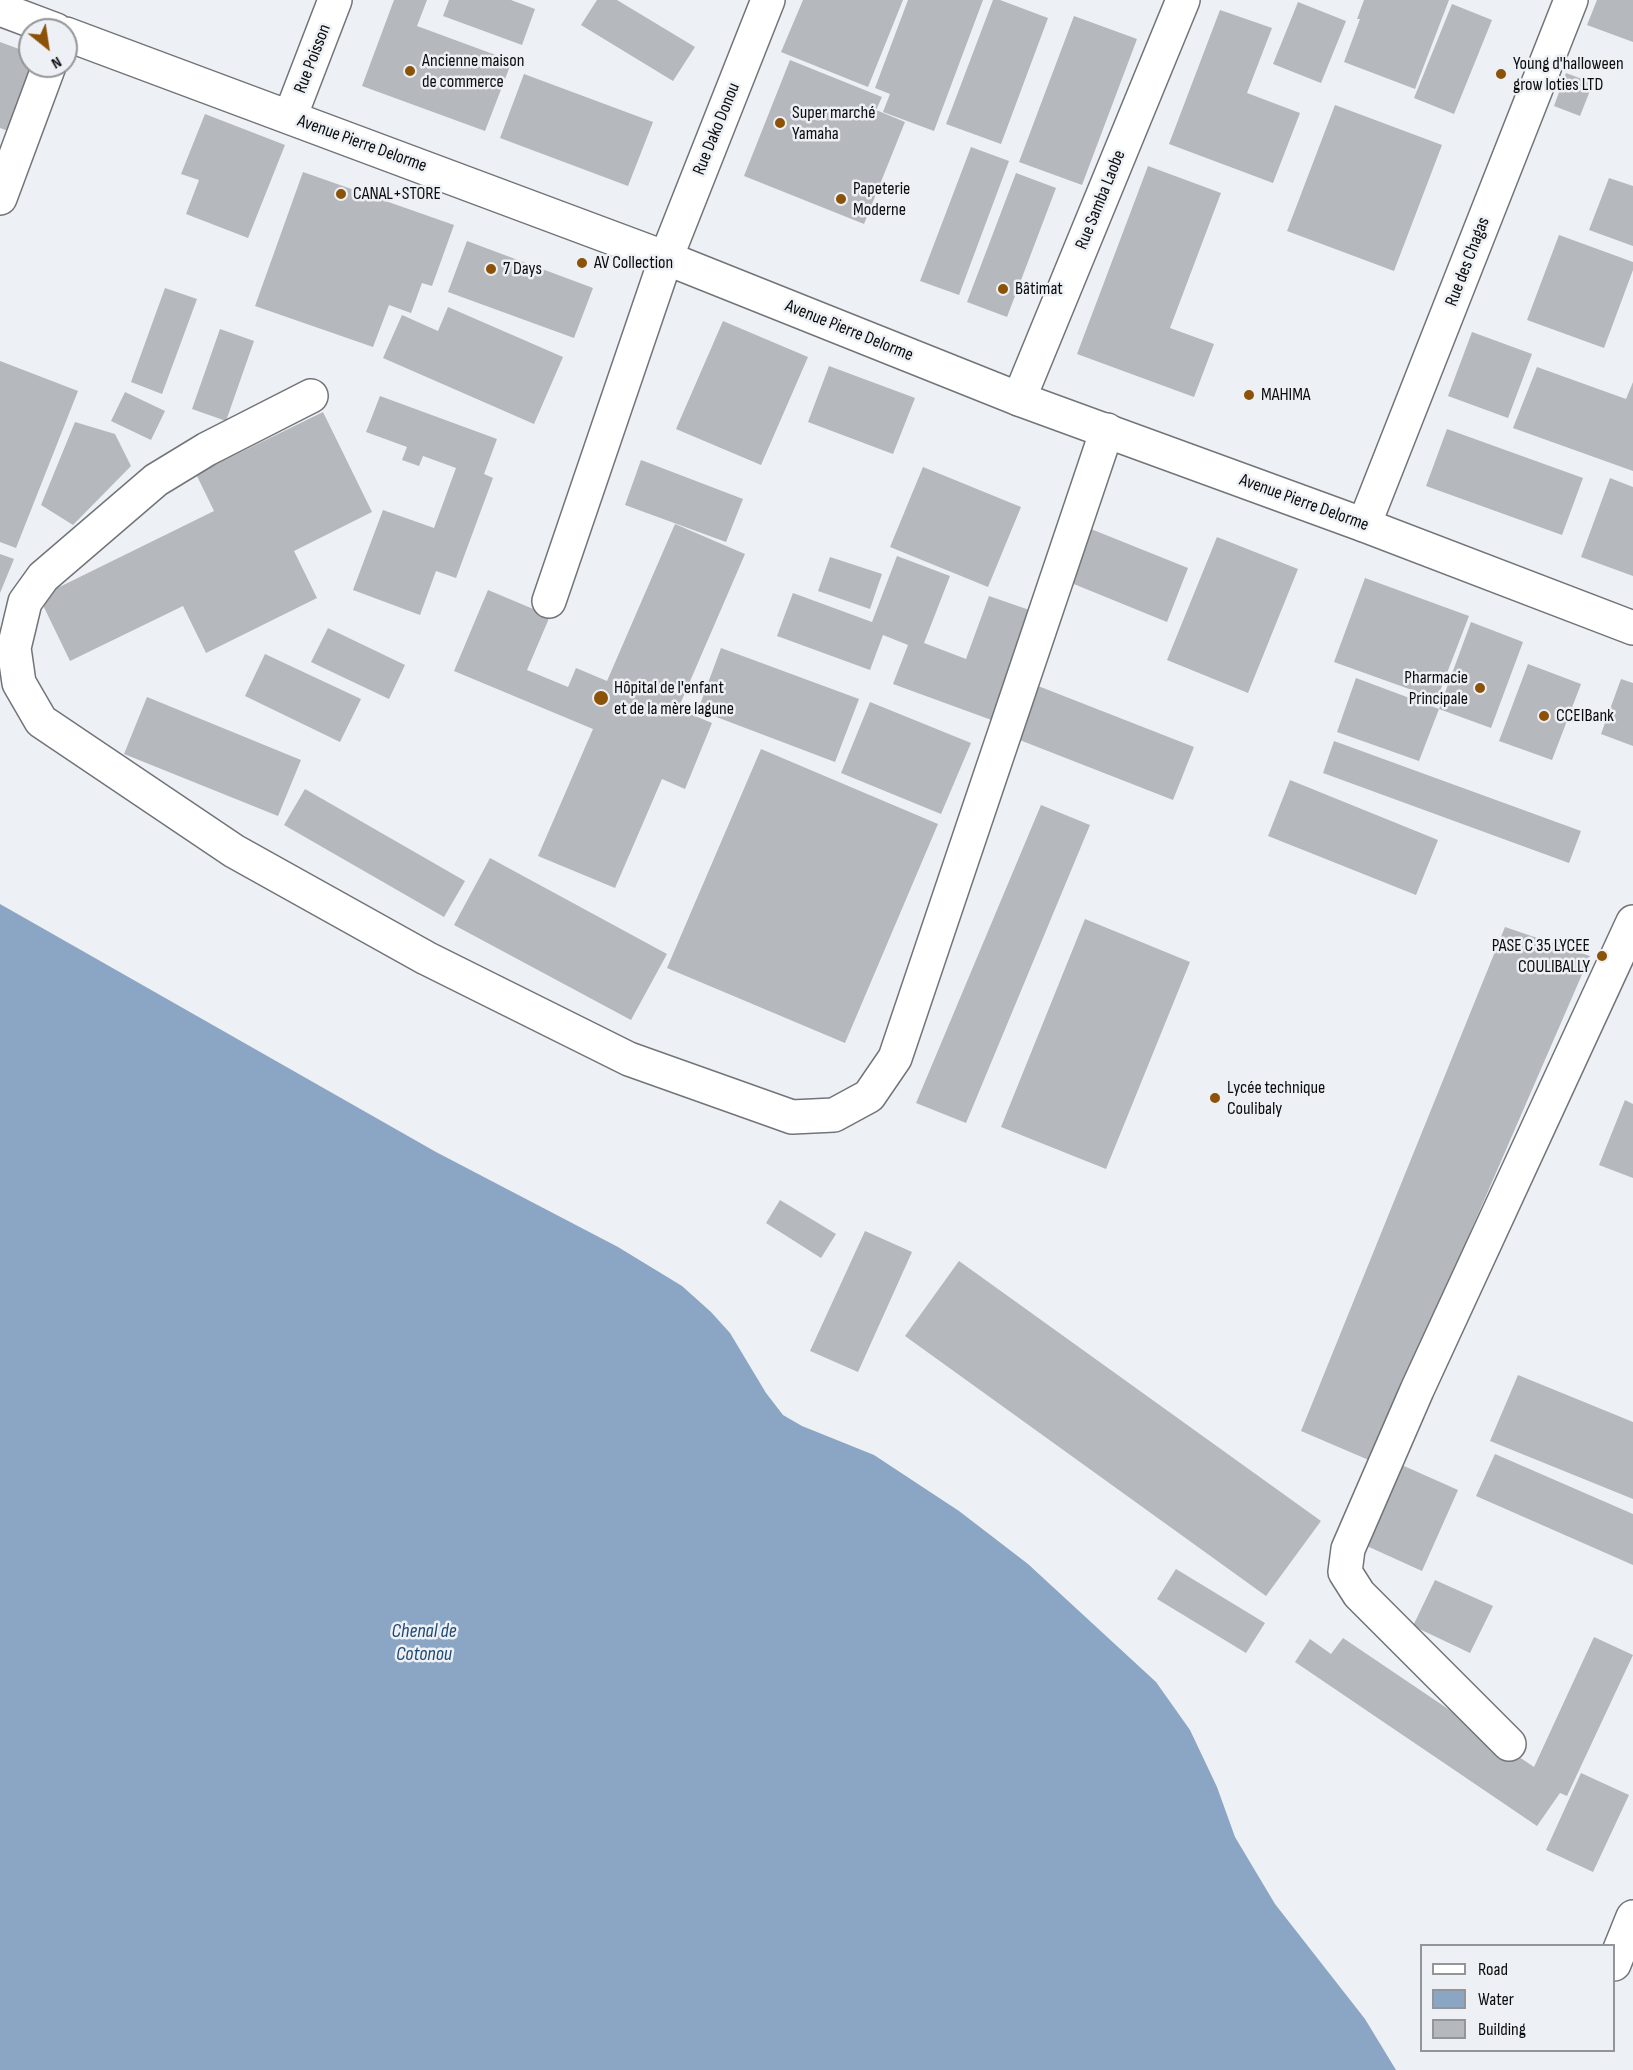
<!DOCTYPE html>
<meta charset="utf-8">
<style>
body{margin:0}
#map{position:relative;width:1633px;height:2070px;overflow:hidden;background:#edf0f4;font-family:"Sofia Sans Condensed",sans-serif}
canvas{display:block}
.legend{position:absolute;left:1420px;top:1944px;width:195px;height:108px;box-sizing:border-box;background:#edf0f4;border:2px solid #939598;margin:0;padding:8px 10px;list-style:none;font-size:18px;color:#0b0c0d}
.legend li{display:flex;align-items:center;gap:12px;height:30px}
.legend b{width:30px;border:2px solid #939598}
.north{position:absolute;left:18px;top:18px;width:60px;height:60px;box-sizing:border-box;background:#edf0f4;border:2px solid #939598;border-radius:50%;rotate:150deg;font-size:16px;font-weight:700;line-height:24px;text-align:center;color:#0b0c0d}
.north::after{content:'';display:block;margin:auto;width:21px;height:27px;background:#8b5208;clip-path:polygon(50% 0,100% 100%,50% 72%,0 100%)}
</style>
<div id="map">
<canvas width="1633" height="2070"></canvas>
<ul class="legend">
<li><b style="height:8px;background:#fff"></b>Road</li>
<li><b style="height:16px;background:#8aa6c4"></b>Water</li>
<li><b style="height:16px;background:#b5b8bc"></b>Building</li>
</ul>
<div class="north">N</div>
</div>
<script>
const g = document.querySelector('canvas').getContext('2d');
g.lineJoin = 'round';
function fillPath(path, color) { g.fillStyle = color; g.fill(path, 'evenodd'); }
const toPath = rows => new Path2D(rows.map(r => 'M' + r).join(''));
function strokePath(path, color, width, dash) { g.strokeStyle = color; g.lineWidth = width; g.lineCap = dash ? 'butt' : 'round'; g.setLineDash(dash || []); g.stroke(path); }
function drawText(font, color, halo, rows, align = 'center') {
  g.font = font + ' "Sofia Sans Condensed",sans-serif'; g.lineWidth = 5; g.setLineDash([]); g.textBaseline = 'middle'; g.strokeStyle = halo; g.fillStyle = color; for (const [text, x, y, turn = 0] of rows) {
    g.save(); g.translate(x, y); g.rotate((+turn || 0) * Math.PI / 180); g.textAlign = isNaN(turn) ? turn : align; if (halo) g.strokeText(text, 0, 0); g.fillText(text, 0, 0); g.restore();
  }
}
fillPath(toPath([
 [0,904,436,1152,618,1247,682,1286,711,1312,730,1333,766,1393,783,1415,802,1426,874,1455,959,1511,1028,1564,1156,1682,1190,1730,1217,1787,1235,1837,1275,1904,1365,2019,1396,2070,0,2070]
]), '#8aa6c4');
fillPath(toPath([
 [394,0,427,0,417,26,512,61,485,131,362,86],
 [449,0,511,0,535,9,522,45,443,16],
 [597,0,617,0,695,47,673,81,581,25],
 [803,0,903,0,868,87,781,52],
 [908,0,983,0,934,131,883,112,890,94,875,88],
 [993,0,1000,0,1048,18,1001,144,946,124],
 [1364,0,1449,0,1415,89,1344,62,1360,19,1357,19],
 [1597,0,1633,0,1633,42,1587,25],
 [1298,2,1346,21,1321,83,1273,64],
 [1452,4,1492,20,1454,114,1414,98],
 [1220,10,1272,28,1247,93,1300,113,1273,183,1169,144],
 [1074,16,1137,39,1082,185,1019,162],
 [0,42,30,53,30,66,39,66,14,133,0,128],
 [790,60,882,97,876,110,905,122,864,224,744,176],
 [1566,73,1593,83,1580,116,1554,106],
 [524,74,653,122,628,186,500,138],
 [1335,105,1442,145,1394,271,1287,231],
 [205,114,285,145,248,238,186,214,199,180,181,174],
 [971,147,1009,161,959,295,920,281],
 [1148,166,1221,193,1170,328,1214,344,1194,397,1077,354],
 [303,172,454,225,432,286,422,283,411,313,389,305,373,347,255,306],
 [1016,173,1056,188,1007,317,967,302],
 [1609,178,1633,186,1633,246,1589,230],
 [1559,235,1633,262,1633,270,1604,348,1527,320],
 [467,241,593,288,574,338,448,292],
 [165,288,197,299,162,394,131,382],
 [448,307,563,357,534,424,383,358,402,315,438,331],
 [723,321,808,357,761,465,676,429],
 [220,329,254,341,226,421,192,409],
 [1472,332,1532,354,1508,418,1448,396],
 [0,361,78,391,16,548,0,542],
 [829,366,915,398,893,454,808,422],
 [1537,367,1626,399,1633,382,1633,471,1513,428],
 [125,392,165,411,151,440,111,421],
 [380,396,497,439,484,474,493,478,456,578,436,571,420,615,353,590,383,510,434,528,456,468,423,456,419,466,402,460,407,447,366,432],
 [323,412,372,512,294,551,317,598,206,653,183,606,70,661,39,597,214,511,196,474],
 [75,422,115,434,131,466,73,525,41,505],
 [1447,429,1583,478,1562,535,1426,486],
 [641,460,743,499,726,542,625,505],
 [923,467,1021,507,988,587,890,547],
 [1610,478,1633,487,1633,576,1581,557],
 [675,524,745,554,678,709,712,723,685,789,662,779,615,888,538,856,593,729,454,671,488,590,550,616,527,670,568,687,576,668,607,681],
 [1081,525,1188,568,1167,622,1059,578],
 [1217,537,1298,569,1248,693,1167,660],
 [0,554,14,559,0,593],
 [897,556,950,576,924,643,966,659,989,596,1038,613,997,722,893,684,908,645,883,635,870,670,777,636,793,593,872,622],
 [830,557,882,574,870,609,818,591],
 [1365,578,1469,616,1437,699,1334,662],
 [1471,622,1523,642,1491,728,1439,709],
 [328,628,405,665,389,699,311,662],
 [721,648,859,699,835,762,698,710],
 [265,654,361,699,340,742,245,696],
 [1528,664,1581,684,1552,760,1499,741],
 [1356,678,1439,709,1419,761,1337,732],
 [1621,679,1633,683,1633,746,1601,734],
 [1033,684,1194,747,1173,800,1012,737],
 [147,697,301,760,278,816,124,754],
 [870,702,971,743,941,814,841,773],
 [1334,741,1581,831,1569,863,1323,773],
 [761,749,938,824,845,1043,667,968],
 [1290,780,1438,840,1416,895,1268,836],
 [305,789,465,881,444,917,284,825],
 [1041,805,1090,825,966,1123,916,1103],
 [490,858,667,954,631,1020,454,925],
 [1085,919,1190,962,1106,1169,1001,1127],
 [1505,927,1590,956,1371,1461,1301,1431],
 [1625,1100,1633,1104,1633,1178,1599,1165],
 [780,1200,836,1234,821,1258,766,1223],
 [865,1231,912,1252,858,1372,810,1351],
 [959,1261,1321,1521,1266,1596,905,1336],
 [1518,1375,1633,1422,1633,1499,1490,1441],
 [1495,1454,1633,1514,1633,1565,1476,1496],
 [1395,1462,1458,1490,1422,1571,1358,1542],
 [1176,1569,1265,1623,1246,1653,1157,1599],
 [1435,1580,1493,1606,1470,1653,1413,1626],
 [1594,1637,1633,1655,1567,1796,1560,1793,1537,1826,1295,1662,1310,1639,1331,1654,1343,1638,1534,1767],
 [1581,1773,1629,1795,1593,1872,1546,1850]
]), '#b5b8bc');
const minor = toPath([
 [290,117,335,0],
 [0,198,49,66],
 [311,396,207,449,156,480,43,577,25,602,14,648,19,683,41,721,234,851,426,958,629,1059,792,1117,834,1115,869,1096,895,1058,1107,430],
 [1019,399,1183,0],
 [1364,525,1571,0],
 [549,601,666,258,768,0],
 [1509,1744,1359,1594,1345,1572,1348,1549,1417,1390,1633,922],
 [1614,1964,1633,1917]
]);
const major = toPath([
 [0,9,56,30],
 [66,34,666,258,1019,399,1364,525,1633,628]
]);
strokePath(minor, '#717478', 36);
strokePath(major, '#717478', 36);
strokePath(minor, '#fff', 33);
strokePath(major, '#fff', 33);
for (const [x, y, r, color] of [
 [410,71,6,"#8b5208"],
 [1501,74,6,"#8b5208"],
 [780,123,6,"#8b5208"],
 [341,194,6,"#8b5208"],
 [841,199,6,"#8b5208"],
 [582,263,6,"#8b5208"],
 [491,269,6,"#8b5208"],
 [1003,289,6,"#8b5208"],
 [1249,395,6,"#8b5208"],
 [1480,688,6,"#8b5208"],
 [601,698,8,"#8b5208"],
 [1544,716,6,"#8b5208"],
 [1602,956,6,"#8b5208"],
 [1215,1098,6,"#8b5208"]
]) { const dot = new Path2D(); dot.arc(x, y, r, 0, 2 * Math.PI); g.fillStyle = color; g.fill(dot); strokePath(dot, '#edf0f4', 2); }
drawText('18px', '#0b0c0d', '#edf0f4', [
 ["Rue Poisson",313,59,-69],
 ["Rue Dako Donou",717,129,-68],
 ["Avenue Pierre Delorme",362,144,20],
 ["Rue Samba Laobe",1101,200,-68],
 ["Rue des Chagas",1468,262,-69],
 ["Avenue Pierre Delorme",849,331,22],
 ["Avenue Pierre Delorme",1304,503,20]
]);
drawText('18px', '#0b0c0d', '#edf0f4', [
 ["Ancienne maison",422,61],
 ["de commerce",422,82],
 ["Young d'halloween",1513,64],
 ["grow loties LTD",1513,85],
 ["Super marché",792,113],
 ["Yamaha",792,134],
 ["Papeterie",853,189],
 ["Moderne",853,210],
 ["CANAL+STORE",353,194],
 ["AV Collection",594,263],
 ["7 Days",503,269],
 ["Bâtimat",1015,289],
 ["MAHIMA",1261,395],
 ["Pharmacie",1468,678,"right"],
 ["Principale",1468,699,"right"],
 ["Hôpital de l'enfant",614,688],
 ["et de la mère lagune",614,709],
 ["CCEIBank",1556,716],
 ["PASE C 35 LYCEE",1590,946,"right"],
 ["COULIBALLY",1590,967,"right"],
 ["Lycée technique",1227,1088],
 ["Coulibaly",1227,1109]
], 'left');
drawText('italic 20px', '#1f4972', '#edf0f4', [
 ["Chenal de",424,1632],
 ["Cotonou",424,1655]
]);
</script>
